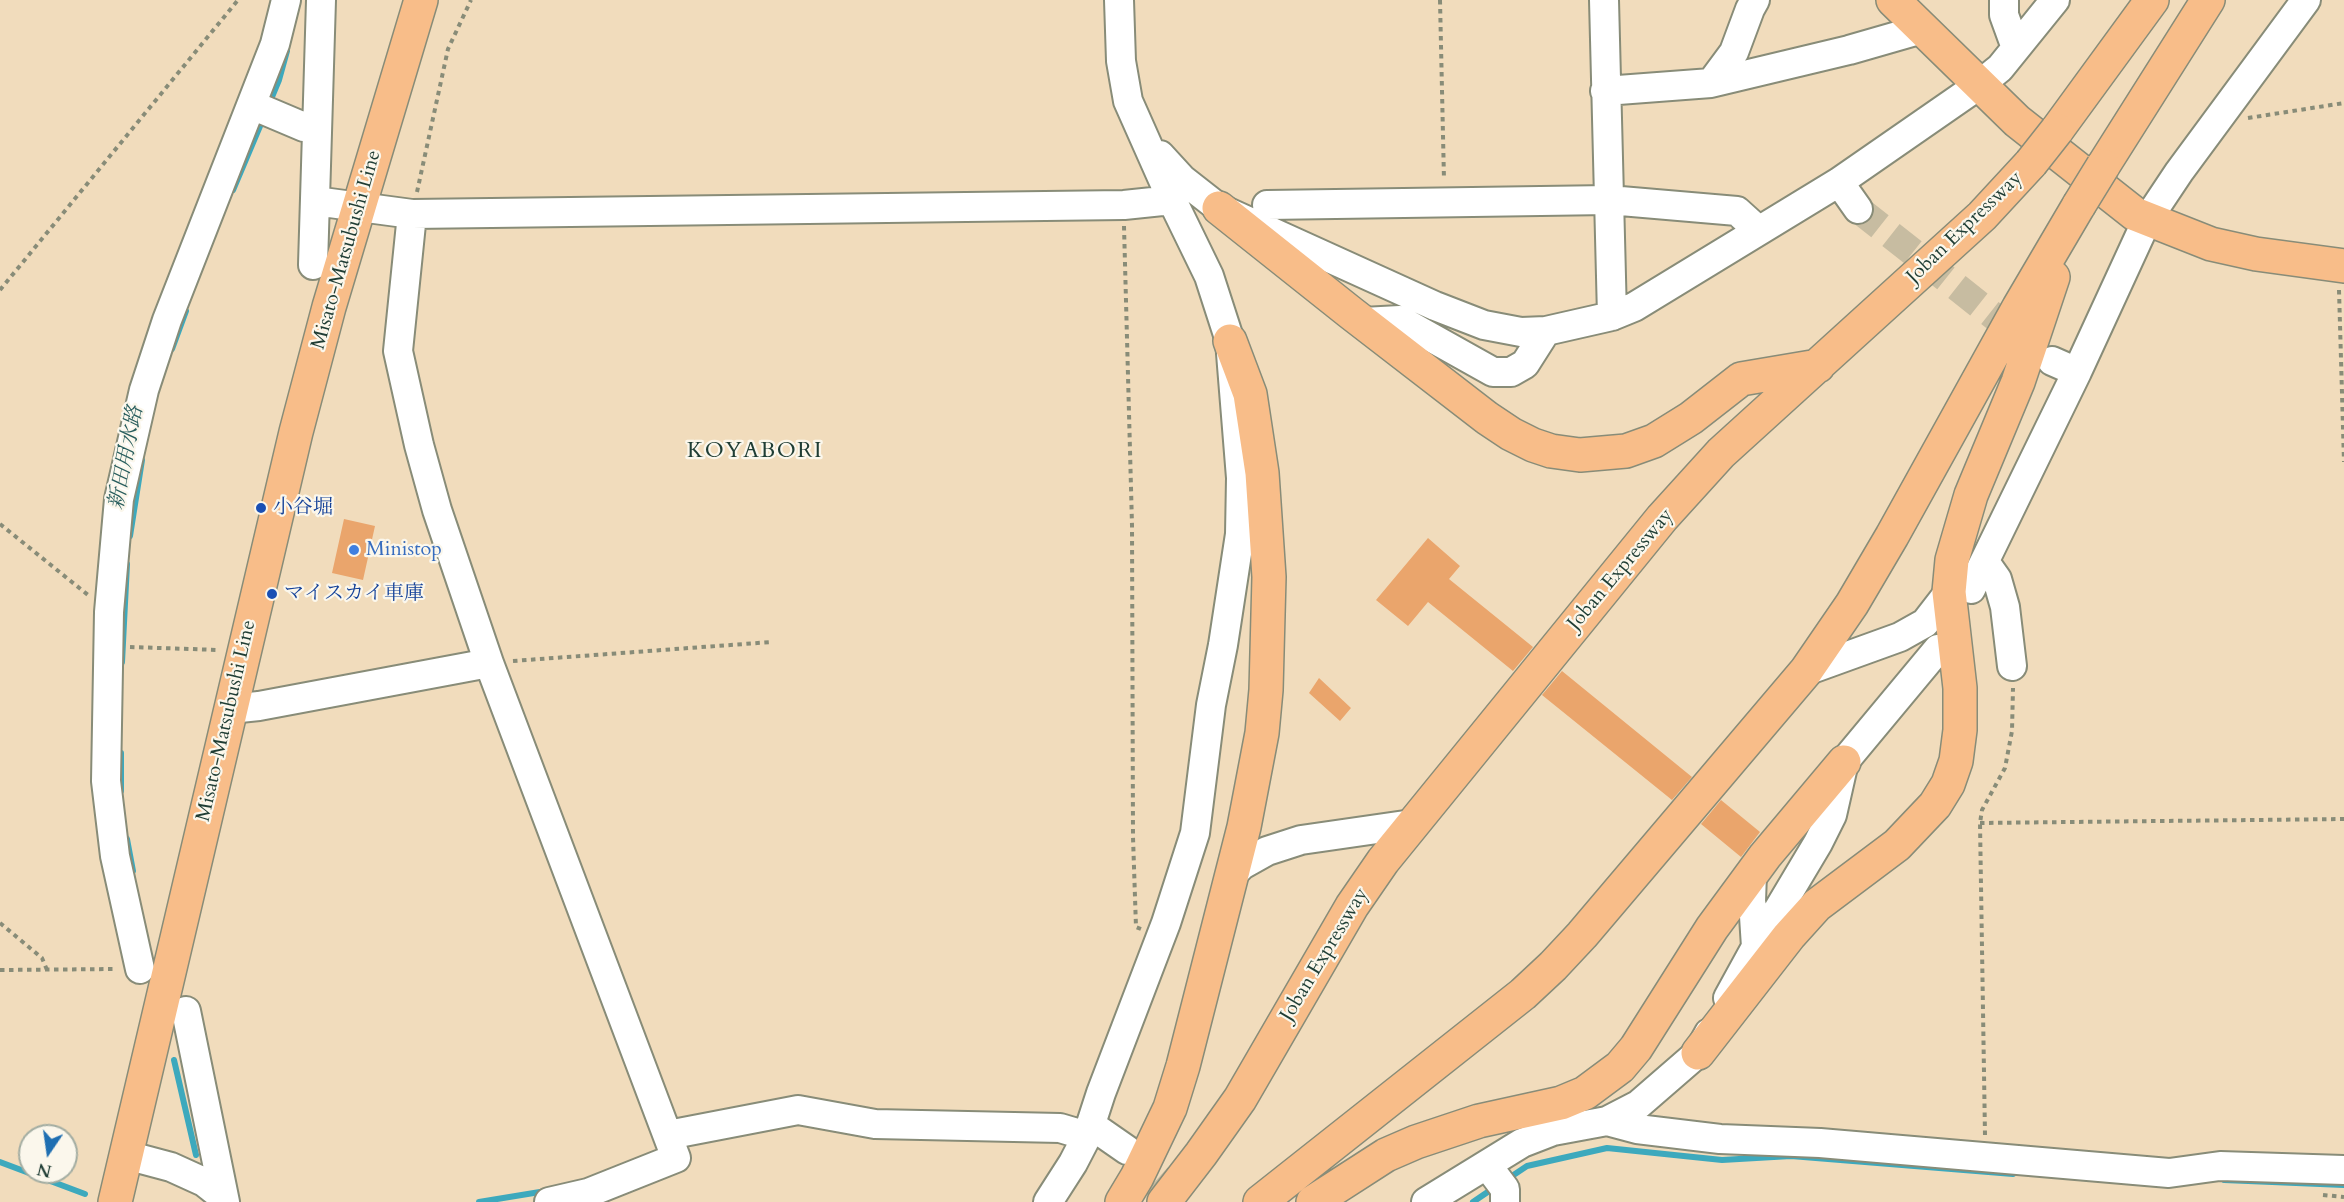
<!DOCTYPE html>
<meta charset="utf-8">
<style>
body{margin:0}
#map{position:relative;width:2344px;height:1202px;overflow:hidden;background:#f1dcbc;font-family:Cardo,serif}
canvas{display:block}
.north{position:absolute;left:18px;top:1124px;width:60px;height:60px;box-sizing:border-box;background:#fbf7ec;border:2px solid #a3ada2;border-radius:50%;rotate:193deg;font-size:16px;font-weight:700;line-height:24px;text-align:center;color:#1f3d34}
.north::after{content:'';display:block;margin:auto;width:21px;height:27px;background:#1f6fb2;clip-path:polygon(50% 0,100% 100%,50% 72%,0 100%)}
</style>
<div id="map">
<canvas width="2344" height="1202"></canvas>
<div class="north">N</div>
</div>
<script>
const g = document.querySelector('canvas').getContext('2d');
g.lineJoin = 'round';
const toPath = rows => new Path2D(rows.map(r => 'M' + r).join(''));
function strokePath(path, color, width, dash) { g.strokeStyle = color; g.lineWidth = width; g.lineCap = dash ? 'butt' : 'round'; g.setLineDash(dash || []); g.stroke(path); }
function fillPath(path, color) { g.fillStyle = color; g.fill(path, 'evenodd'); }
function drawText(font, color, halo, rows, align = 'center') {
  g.font = font + ' Cardo,"Noto Serif JP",serif'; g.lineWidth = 4.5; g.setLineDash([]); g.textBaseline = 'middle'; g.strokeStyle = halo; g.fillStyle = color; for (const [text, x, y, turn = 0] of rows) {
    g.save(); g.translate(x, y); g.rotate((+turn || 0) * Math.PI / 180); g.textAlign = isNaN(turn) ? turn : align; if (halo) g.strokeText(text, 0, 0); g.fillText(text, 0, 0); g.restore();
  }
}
strokePath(toPath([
 [269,104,279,80,287,51],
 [233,190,263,119],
 [172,349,186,311],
 [130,536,142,460],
 [122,662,127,564],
 [121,753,121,791],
 [127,839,133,871],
 [174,1060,196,1155],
 [0,1162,85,1194],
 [1506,1180,1527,1166,1607,1148,1722,1160,1791,1156,2013,1174],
 [2224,1180,2344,1185],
 [479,1202,546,1191],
 [1473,1202,1495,1187]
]), '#3da9bd', 6);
fillPath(toPath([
 [344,519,375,526,363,580,332,573],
 [1428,538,1460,566,1449,579,1533,647,1513,671,1428,602,1408,626,1376,600],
 [1562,671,1692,777,1672,800,1542,695],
 [1319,678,1351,708,1340,721,1309,693],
 [1721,800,1760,832,1741,857,1701,824]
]), '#eaa56c');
strokePath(toPath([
 [1858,209,2024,340],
 [1127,1150,1185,1202]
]), '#c7bca1', 28, [28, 14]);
const minor = toPath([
 [1604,0,1612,316],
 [2004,0,2004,15,2016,48],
 [1711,83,1734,52,1750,9,1755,0],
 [1605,91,1711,83,1849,50,1922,29],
 [252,105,304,127,317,128],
 [1160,155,1182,179,1219,208,1435,306,1484,325,1521,332,1546,331,1612,316,1634,307,1839,182,1979,85,2000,68,2055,0],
 [1839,182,1858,209],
 [315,201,412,214,1124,205,1172,200],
 [1267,205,1609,200,1737,211,1758,230],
 [412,214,398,351,419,445,437,510,489,663,676,1158,588,1193,549,1202],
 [313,265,321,0],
 [1363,322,1400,320,1493,372,1511,372,1525,364,1546,331],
 [2052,361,2077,372],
 [1985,562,1997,579,2005,607,2012,666],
 [1971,589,2077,372,2147,220,2179,172,2306,0],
 [1806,671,1900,637,1925,623,1949,592],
 [230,709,259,706,489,663],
 [1752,873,1751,902,1754,916,1756,947],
 [1230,877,1242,865,1267,851,1301,840,1412,824],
 [140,969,115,856,106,781,109,612,119,499,144,390,167,320,275,44,286,0],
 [1728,998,1756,947,1818,843,1832,815,1844,762,1938,649],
 [186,1011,225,1202],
 [1607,1121,1637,1129,1720,1139,1820,1143,2169,1173,2220,1166,2344,1170],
 [1091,1125,1127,1150],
 [668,1135,798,1110,875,1124,1060,1128,1087,1136],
 [126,1155,171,1167,204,1182,218,1193,222,1202],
 [1487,1165,1505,1189,1505,1202],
 [1048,1202,1073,1163,1087,1136,1101,1093,1166,923,1195,833,1211,705,1223,645,1240,534,1241,478,1230,341,1209,276,1172,200,1128,101,1121,61,1119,0],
 [1426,1202,1522,1143,1553,1131,1607,1121,1638,1105,1698,1053,1709,1033]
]);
const major = toPath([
 [1893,0,2017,121,2135,214,2211,244,2256,254,2344,266],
 [115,1202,296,432,329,307,421,0]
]);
const highway = toPath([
 [2057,130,2152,0],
 [2103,166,2208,0],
 [1219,208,1351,313,1487,418,1511,434,1533,445,1551,451,1580,455,1626,451,1654,441,1691,418,1741,379,1818,366],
 [1698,1053,1789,936,1817,905,1897,845,1935,805,1948,784,1956,761,1960,730,1960,688,1949,592,1952,560,1971,495,2018,382,2053,277],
 [1122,1202,1137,1177,1170,1108,1183,1066,1244,827,1262,733,1266,690,1269,577,1262,473,1250,394,1230,341],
 [1164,1202,1201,1154,1240,1099,1352,906,1383,861,1662,518,1721,453,1982,216,2031,163],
 [1260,1202,1523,994,1553,966,1582,935,1806,671,1852,604,1892,536,2019,307,2079,205],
 [1313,1202,1386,1155,1416,1142,1479,1121,1561,1103,1585,1093,1620,1067,1636,1048,1712,928,1765,856,1844,762]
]);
strokePath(minor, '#888c78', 32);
strokePath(major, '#888c78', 36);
strokePath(highway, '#888c78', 36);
strokePath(toPath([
 [1440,0,1444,180],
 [2248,118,2344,103],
 [417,192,448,49,471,0],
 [1124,226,1132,525,1133,837,1136,927,1141,929],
 [0,290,238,0],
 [2339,290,2344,462],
 [0,524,88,595],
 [130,647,219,650],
 [513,661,771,642],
 [1980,823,2344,819],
 [0,923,42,958,47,970],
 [0,970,116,969],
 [1985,1135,1980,823,1982,810,2005,768,2012,731,2013,688],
 [2323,1195,2344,1197]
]), '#888c78', 4, [4.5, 4.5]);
strokePath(minor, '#fff', 28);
strokePath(major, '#f8bd89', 33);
strokePath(highway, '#f8bd89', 33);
const highwayBridge = toPath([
 [2031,163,2057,130],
 [2079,205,2103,166]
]);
strokePath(highwayBridge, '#888c78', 36, []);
strokePath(highwayBridge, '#f8bd89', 33);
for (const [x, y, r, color] of [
 [261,508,6,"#1a4fb4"],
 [354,550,6,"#3f7fe0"],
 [272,594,6,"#1a4fb4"]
]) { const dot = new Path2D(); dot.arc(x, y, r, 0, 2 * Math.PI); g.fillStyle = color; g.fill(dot); strokePath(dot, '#fbf7ec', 2); }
drawText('20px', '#1f3d34', '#fbf7ec', [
 ["Joban Expressway",1965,228,-44],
 ["Misato-Matsubushi Line",347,250,-74],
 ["Joban Expressway",1621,570,-50],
 ["Misato-Matsubushi Line",227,721,-77],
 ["Joban Expressway",1325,955,-59]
]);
drawText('20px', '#164399', '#fbf7ec', [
 ["小谷堀",273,508],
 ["マイスカイ車庫",284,594]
], 'left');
drawText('20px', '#366cbe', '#fbf7ec', [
 ["Ministop",366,550]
], 'left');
drawText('italic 21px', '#285d5d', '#fbf7ec', [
 ["新田用水路",127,458,-79]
]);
g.letterSpacing = '1.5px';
drawText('22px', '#1f3d34', '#fbf7ec', [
 ["KOYABORI",755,452]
]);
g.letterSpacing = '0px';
</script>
